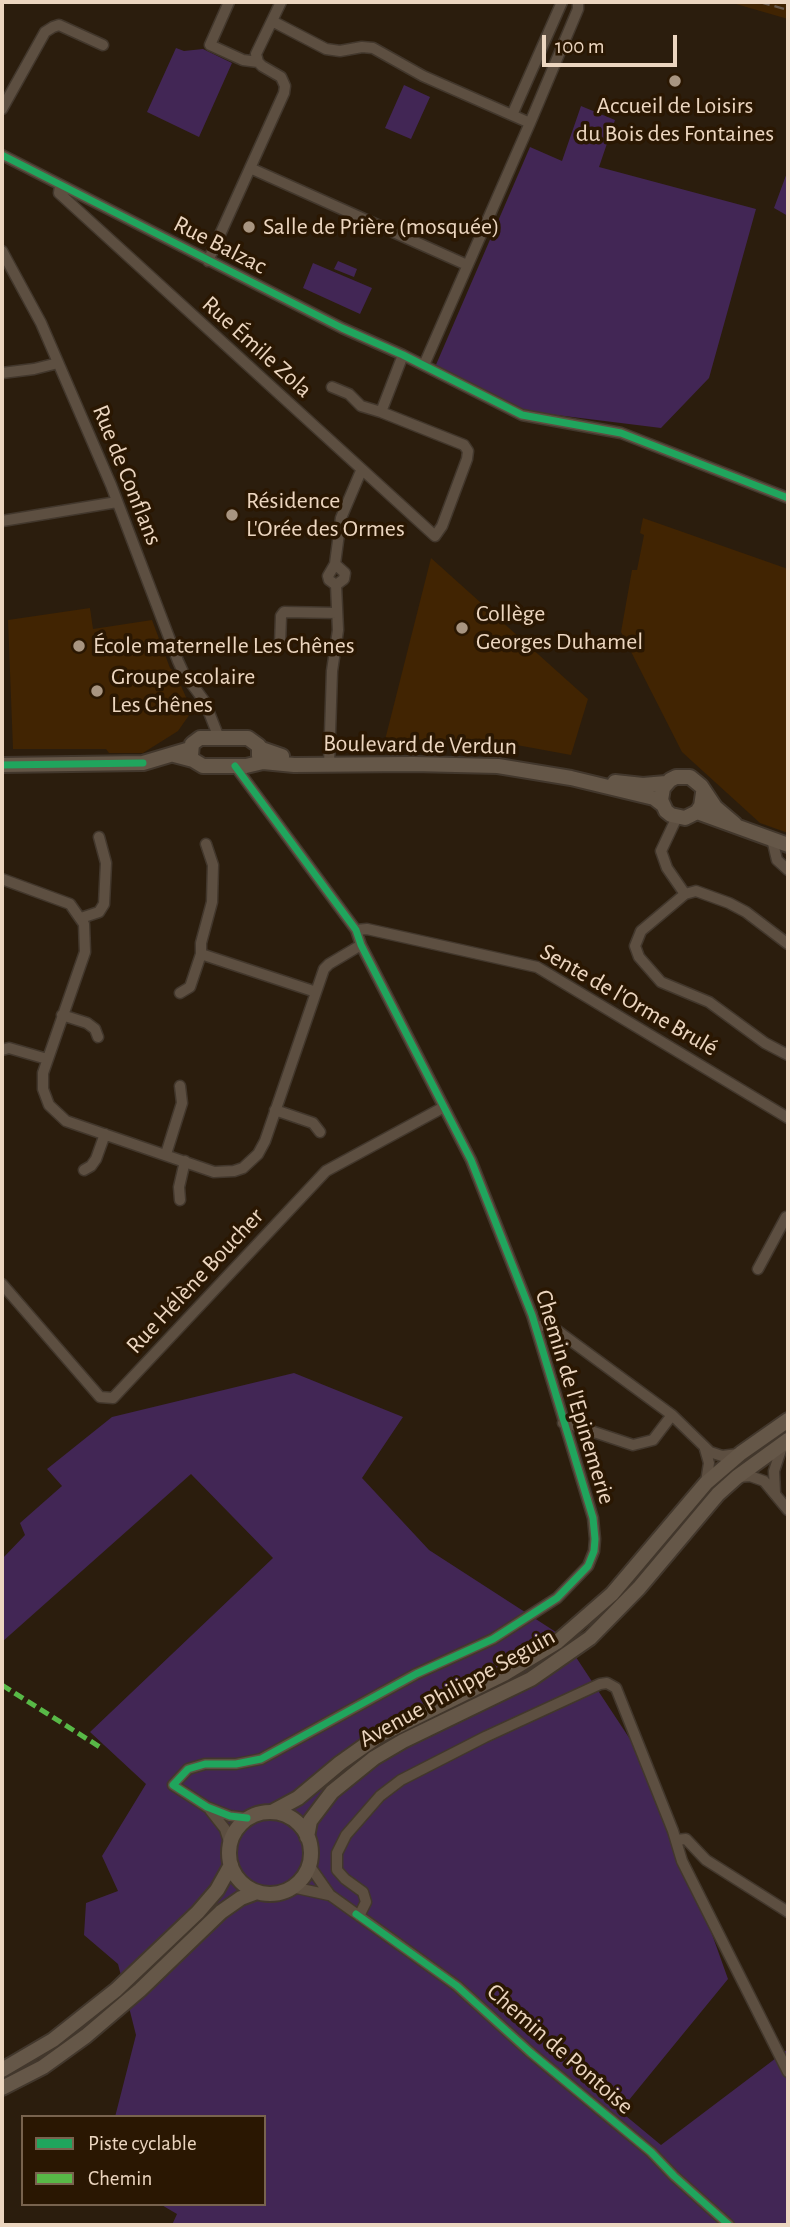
<!DOCTYPE html>
<meta charset="utf-8">
<style>
body{margin:0}
#map{position:relative;width:790px;height:2227px;overflow:hidden;background:#2b1d0d;font-family:"Alegreya Sans",sans-serif}
canvas{display:block}
.frame{position:absolute;inset:0;border:4px solid #ecd6c0;pointer-events:none}
.legend{position:absolute;left:21px;top:2115px;width:245px;height:91px;box-sizing:border-box;background:#2a1702;border:2px solid #78634e;margin:0;padding:9px 12px;list-style:none;font-size:21px;color:#ecd6c0}
.legend li{display:flex;align-items:center;gap:14px;height:35px}
.legend b{width:35px;border:2px solid #78634e}
.scale{position:absolute;left:542px;top:35px;width:135px;height:32px;box-sizing:border-box;border:4px solid #ecd6c0;border-top:0;padding-left:9px;font-size:21px;line-height:24px;white-space:nowrap;color:#ecd6c0;-webkit-text-stroke:5px #2a1702;paint-order:stroke}
</style>
<div id="map">
<canvas width="790" height="2227"></canvas>
<div class="frame"></div>
<ul class="legend">
<li><b style="height:9px;background:#20a55d"></b>Piste cyclable</li>
<li><b style="height:9px;background:#58b947"></b>Chemin</li>
</ul>
<div class="scale">100 m</div>
</div>
<script>
const g = document.querySelector('canvas').getContext('2d');
g.lineJoin = 'round';
function fillPath(path, color) { g.fillStyle = color; g.fill(path, 'evenodd'); }
const toPath = rows => new Path2D(rows.map(r => 'M' + r).join(''));
function strokePath(path, color, width, dash) { g.strokeStyle = color; g.lineWidth = width; g.lineCap = dash ? 'butt' : 'round'; g.setLineDash(dash || []); g.stroke(path); }
function drawText(font, color, halo, rows, align = 'center') {
  g.font = font + ' "Alegreya Sans",sans-serif'; g.lineWidth = 7; g.setLineDash([]); g.textBaseline = 'middle'; g.strokeStyle = halo; g.fillStyle = color; for (const [text, x, y, turn = 0] of rows) {
    g.save(); g.translate(x, y); g.rotate((+turn || 0) * Math.PI / 180); g.textAlign = isNaN(turn) ? turn : align; if (halo) g.strokeText(text, 0, 0); g.fillText(text, 0, 0); g.restore();
  }
}
fillPath(toPath([
 [729,2,788,2,788,19],
 [643,518,788,569,788,833,760,823,682,752,621,632,632,570,637,570,644,535,640,533],
 [431,558,588,699,571,755,484,739,385,740],
 [90,608,93,629,152,620,170,668,175,672,192,711,178,731,143,753,109,753,106,749,13,749,8,620]
]), '#412402');
fillPath(toPath([
 [176,48,184,51,203,49,232,63,199,137,147,112],
 [404,85,430,97,411,139,385,128],
 [581,106,615,120,599,167,756,209,709,378,661,428,524,411,435,367,530,147,562,161],
 [788,170,788,216,774,208],
 [338,261,357,269,354,277,334,269],
 [313,263,372,288,360,314,303,288],
 [294,1373,403,1417,362,1478,429,1550,562,1636,657,1780,728,1979,620,2111,661,2145,788,2049,788,2225,172,2225,177,2214,160,2204,264,2204,264,2117,115,2117,136,2035,118,1964,84,1935,86,1903,118,1891,102,1856,146,1784,90,1732,273,1558,191,1474,2,1642,2,1559,25,1535,20,1523,62,1486,47,1469,112,1417]
]), '#422655');
const street = toPath([
 [229,2,210,45,243,60,258,62],
 [272,21,326,49,340,51,362,47,373,48,423,76,530,123],
 [2,109,45,32,53,27,59,25,103,45],
 [512,115,562,2],
 [2,155,342,328,403,355,522,415,621,433,788,498],
 [250,168,467,265],
 [60,185,59,193,435,536,442,526,467,459,468,451,464,445,381,412,403,355],
 [2,251,41,323,111,485,178,661,183,672,205,702,219,738],
 [208,261,284,93,285,86,281,77,262,66,258,62,256,54,281,2],
 [424,365,530,123,578,9,578,2],
 [2,373,34,369,58,363],
 [332,387,349,394,361,406,381,412],
 [2,521,117,502],
 [335,564,341,518,361,471],
 [280,645,281,616,284,612,337,613],
 [329,765,332,671,338,630,336,585,329,580,328,576,335,564,345,573,344,579,336,585],
 [235,766,356,930,361,945,471,1160,532,1315,593,1518,595,1539,594,1551,588,1566,557,1598,493,1639,416,1674,261,1759,236,1764,205,1764,188,1769,173,1785,207,1807,230,1816,247,1818],
 [677,817,661,851,667,868,685,894],
 [772,839,777,860,788,870],
 [206,844,213,865,212,902,201,943,201,954,316,992],
 [2,879,70,904,84,924,85,952,43,1073,43,1089,49,1105,66,1121,214,1172,234,1171,243,1168,258,1154,265,1141,324,969,329,964,361,945],
 [81,918,99,912,104,904,106,863,99,837],
 [356,930,367,929,537,967,788,1118],
 [788,944,746,912,729,903,696,891,685,894,641,931,635,946,639,957,661,982,709,1002,765,1043,788,1055],
 [180,993,190,987,201,954],
 [62,1015,87,1023,95,1029,98,1037],
 [2,1050,9,1048,47,1059],
 [275,1110,313,1123,320,1132],
 [166,1154,182,1103,180,1086],
 [84,1170,91,1166,96,1159,105,1134],
 [180,1200,179,1187,185,1161],
 [758,1269,786,1217],
 [2,1284,100,1397,113,1398,326,1171,444,1107],
 [536,1328,544,1325,555,1329,672,1415,710,1452,722,1456,738,1454],
 [563,1423,573,1425,633,1445,653,1440,672,1415],
 [705,1449,709,1463,706,1482],
 [738,1477,750,1476,764,1481,788,1510],
 [775,1493,774,1471,782,1447],
 [210,1810,225,1829,230,1845],
 [676,1840,686,1839,706,1860,788,1912],
 [309,1865,330,1895,457,1986,531,2053,651,2152,674,2176,729,2225],
 [292,1887,329,1895],
 [359,1916,366,1902,363,1892,345,1879,337,1870,337,1853,346,1835,380,1796,401,1780,485,1737,600,1684,607,1683,616,1688,673,1831,682,1861,788,2072]
]);
const secondary = toPath([
 [259,748,282,756],
 [174,755,193,760,203,766,246,766,263,762,294,765,413,764,498,766,571,778,654,798,663,805],
 [191,756,192,744,200,738,248,738,259,746,259,756],
 [2,765,143,763,190,749],
 [615,782,643,785,666,783],
 [703,793,701,806,697,812,685,818,671,815,666,811,661,800,663,788,670,780,676,777,690,777,701,786,715,807,735,824],
 [697,812,788,845],
 [272,1812,298,1798,340,1763,378,1736,504,1674,557,1642,612,1594,706,1483,741,1453,788,1420],
 '229 1853a41 41 0 1 1 82 0a41 41 0 1 1-82 0Z',
 [307,1837,310,1821,332,1792,374,1758,403,1741,531,1679,590,1638,639,1588,718,1494,737,1477,788,1440],
 [2,2070,53,2040,116,1990,198,1912,217,1890,231,1865],
 [2,2088,43,2067,86,2036,140,1990,221,1912,241,1898,257,1892]
]);
strokePath(street, '#42372c', 13);
strokePath(secondary, '#42372c', 18);
strokePath(street, '#5d4f41', 10);
strokePath(secondary, '#655748', 14);
strokePath(toPath([
 [760,2,788,10]
]), '#66584b', 2.5, [10, 5]);
strokePath(toPath([
 [2,1685,103,1749]
]), '#58b947', 5, [10, 5]);
strokePath(toPath([
 [2,155,342,328,403,355,522,415,621,433,788,498],
 [2,765,143,763],
 [235,766,356,930,361,945,471,1160,532,1315,593,1518,595,1539,594,1551,588,1566,557,1598,493,1639,416,1674,261,1759,236,1764,205,1764,188,1769,173,1785,207,1807,230,1816,247,1818],
 [356,1914,457,1986,531,2053,651,2152,674,2176,729,2225]
]), '#20a55d', 7);
for (const [x, y, r, color] of [
 [675,81,7,"#a89581"],
 [249,227,7,"#a89581"],
 [232,515,7,"#a89581"],
 [462,628,7,"#a89581"],
 [79,646,7,"#a89581"],
 [97,691,7,"#a89581"]
]) { const dot = new Path2D(); dot.arc(x, y, r, 0, 2 * Math.PI); g.fillStyle = color; g.fill(dot); strokePath(dot, '#2a1702', 2.5); }
drawText('24px', '#ecd6c0', '#2a1702', [
 ["Accueil de Loisirs",675,106,"center"],
 ["du Bois des Fontaines",675,134,"center"],
 ["Salle de Prière (mosquée)",263,227],
 ["Résidence",246,501],
 ["L'Orée des Ormes",246,529],
 ["Collège",476,614],
 ["Georges Duhamel",476,642],
 ["École maternelle Les Chênes",93,646],
 ["Groupe scolaire",111,677],
 ["Les Chênes",111,705]
], 'left');
drawText('24px', '#ecd6c0', '#2a1702', [
 ["Rue Balzac",220,245,27],
 ["Rue Émile Zola",257,347,42],
 ["Rue de Conflans",127,475,68],
 ["Boulevard de Verdun",420,745,1],
 ["Sente de l'Orme Brulé",629,1000,30],
 ["Rue Hélène Boucher",195,1281,-47],
 ["Chemin de l'Epinemerie",575,1397,73],
 ["Avenue Philippe Seguin",457,1688,-29],
 ["Chemin de Pontoise",560,2049,41]
]);
</script>
